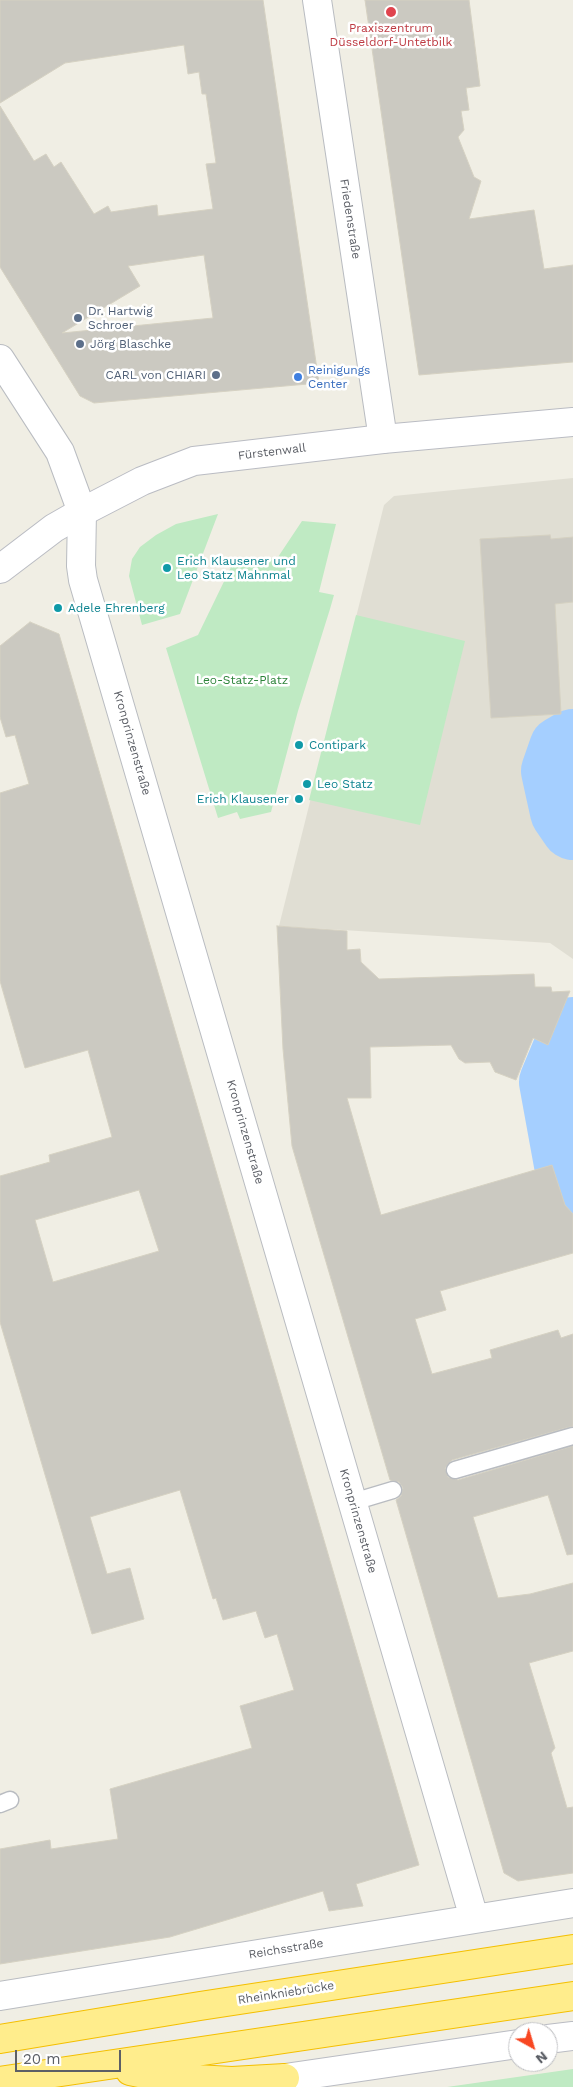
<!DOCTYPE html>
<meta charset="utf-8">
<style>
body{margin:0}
#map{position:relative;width:573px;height:2087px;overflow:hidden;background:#f0eee4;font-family:"Work Sans",sans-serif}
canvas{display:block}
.north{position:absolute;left:508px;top:2022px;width:50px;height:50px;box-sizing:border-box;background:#fff;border:1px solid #bebfc2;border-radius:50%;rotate:141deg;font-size:14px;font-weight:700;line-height:20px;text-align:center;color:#5c5f66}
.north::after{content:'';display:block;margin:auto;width:18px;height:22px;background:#f84722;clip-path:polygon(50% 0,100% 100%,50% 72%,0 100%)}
.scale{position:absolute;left:15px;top:2050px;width:106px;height:22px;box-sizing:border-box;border:2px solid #5c5f66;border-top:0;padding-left:6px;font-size:15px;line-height:18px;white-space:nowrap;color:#5c5f66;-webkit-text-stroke:4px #fff;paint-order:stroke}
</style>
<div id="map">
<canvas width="573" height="2087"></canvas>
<div class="north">N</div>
<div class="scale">20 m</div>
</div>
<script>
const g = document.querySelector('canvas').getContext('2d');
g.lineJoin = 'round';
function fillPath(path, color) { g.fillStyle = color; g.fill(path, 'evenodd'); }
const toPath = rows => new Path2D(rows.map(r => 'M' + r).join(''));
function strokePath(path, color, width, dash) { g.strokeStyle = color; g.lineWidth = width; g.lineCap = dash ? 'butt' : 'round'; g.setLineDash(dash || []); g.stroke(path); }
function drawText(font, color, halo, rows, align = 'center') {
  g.font = font + ' "Work Sans",sans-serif'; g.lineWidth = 5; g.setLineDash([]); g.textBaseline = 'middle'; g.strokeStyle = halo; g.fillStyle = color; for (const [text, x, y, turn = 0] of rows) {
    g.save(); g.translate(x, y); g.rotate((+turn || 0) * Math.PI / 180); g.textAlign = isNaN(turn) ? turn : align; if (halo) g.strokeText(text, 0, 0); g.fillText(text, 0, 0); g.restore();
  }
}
fillPath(toPath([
 [573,478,573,959,550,943,279,926,384,505,394,496],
 [573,1001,573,1140,553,1072]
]), '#e0ded3');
fillPath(toPath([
 [218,514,180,614,142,625,129,576,132,559,140,547,156,535,176,524],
 [302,521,336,524,319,592,334,595,330,609,298,711,271,812,240,819,237,812,218,818,166,648,198,635,232,565,278,557],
 [356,615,465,641,420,825,309,800],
 [573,2069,573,2087,447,2087]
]), '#bfeac3');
strokePath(toPath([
 [573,741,561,748,553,771,562,812,573,828],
 [573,1029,551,1082,571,1192,573,1194]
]), '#a5cfff', 64);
const building = toPath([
 [0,0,263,0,319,383,94,403,80,396,0,267,0,106,34,161,46,154,54,167,61,162,94,214,108,206,111,212,157,205,158,216,213,209,206,164,216,163,206,94,202,94,199,72,188,74,184,45,65,63,0,103,0,0],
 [204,255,213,318,62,333,140,286,128,266,204,255],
 [365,0,469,0,480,86,466,88,469,110,461,111,464,130,458,137,474,177,481,181,469,219,534,210,544,269,573,265,573,362,419,375,365,0],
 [550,535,551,539,573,537,573,602,555,604,561,714,491,718,480,539,550,535],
 [30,622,59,634,419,1865,356,1884,363,1906,329,1911,323,1891,170,1937,0,1964,0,1849,50,1840,51,1849,118,1839,110,1789,252,1748,240,1706,294,1690,277,1634,265,1638,256,1611,223,1620,216,1598,213,1599,180,1490,90,1517,107,1574,130,1568,144,1619,92,1634,0,1322,0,1176,50,1162,49,1155,112,1137,88,1050,25,1068,0,981,0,793,29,784,15,735,6,737,0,717,0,646,30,622],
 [139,1190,159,1251,53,1282,35,1220,139,1190],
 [277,926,347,931,347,950,360,949,361,962,379,979,534,974,535,987,551,987,552,992,570,991,548,1045,533,1038,516,1080,495,1072,490,1062,465,1063,459,1059,451,1045,370,1047,371,1098,347,1098,381,1215,552,1165,565,1205,573,1214,573,1253,440,1291,446,1310,415,1319,432,1374,492,1358,490,1350,558,1330,561,1338,573,1334,573,1426,452,1460,445,1468,448,1477,458,1480,573,1446,573,1554,567,1555,548,1495,473,1517,498,1598,530,1594,573,1583,573,1651,529,1663,555,1748,551,1753,567,1808,573,1807,573,1873,518,1881,504,1873,396,1500,401,1496,403,1488,399,1482,390,1480,292,1146,283,1049,277,926]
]);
fillPath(building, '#cbc9c1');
strokePath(building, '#d5d1c2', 1);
const lane = toPath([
 [455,1470,573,1436],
 [353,1502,393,1490],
 [0,1804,10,1800]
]);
const street = toPath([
 [317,0,383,439],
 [0,359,60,452,82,512,81,566,83,580,474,1918],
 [0,1996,573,1903]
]);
const secondary = toPath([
 [0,569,54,528,82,512,142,481,194,461,383,439,573,422],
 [548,2039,573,2036],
 [285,2078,518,2044]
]);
const highway = toPath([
 [0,2039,200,2006,573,1949],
 [130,2071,158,2077,232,2081,285,2078],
 [0,2081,573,1996]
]);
strokePath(lane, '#b9bcc1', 19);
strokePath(street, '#b9bcc1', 30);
strokePath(secondary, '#babcc3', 30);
strokePath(highway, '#f4bf00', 30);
strokePath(lane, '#fff', 16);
strokePath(street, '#fff', 28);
strokePath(secondary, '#fff', 28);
strokePath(highway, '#ffed8c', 28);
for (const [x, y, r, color] of [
 [391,12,6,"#e0444e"],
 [78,318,5,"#5c6f8a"],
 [80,344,5,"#5c6f8a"],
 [216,375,5,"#5c6f8a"],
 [298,377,5,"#3f7fe0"],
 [167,568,5,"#0f9aa8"],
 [58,608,5,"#0f9aa8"],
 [299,745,5,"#0f9aa8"],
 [307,784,5,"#0f9aa8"],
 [299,799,5,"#0f9aa8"]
]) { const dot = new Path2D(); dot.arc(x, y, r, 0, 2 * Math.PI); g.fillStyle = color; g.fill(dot); strokePath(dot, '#fff', 2); }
drawText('12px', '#be3a42', '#fff', [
 ["Praxiszentrum",391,28],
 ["Düsseldorf-Untetbilk",391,42]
]);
drawText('12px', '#5c5f66', '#fff', [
 ["Friedenstraße",350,219,81],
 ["Fürstenwall",272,452,-7],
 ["Kronprinzenstraße",132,743,74],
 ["Kronprinzenstraße",245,1132,74],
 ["Kronprinzenstraße",358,1521,74],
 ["Reichsstraße",286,1949,-9],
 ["Rheinkniebrücke",286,1993,-9]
]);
drawText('12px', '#4e5e75', '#fff', [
 ["Dr. Hartwig",88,311],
 ["Schroer",88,325],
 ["Jörg Blaschke",90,344],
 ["CARL von CHIARI",206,375,"right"]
], 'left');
drawText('12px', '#366cbe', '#fff', [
 ["Reinigungs",308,370],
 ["Center",308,384]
], 'left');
drawText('12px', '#0d838f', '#fff', [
 ["Erich Klausener und",177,561],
 ["Leo Statz Mahnmal",177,575],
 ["Adele Ehrenberg",68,608],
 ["Contipark",309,745],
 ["Leo Statz",317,784],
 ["Erich Klausener",289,799,"right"]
], 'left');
drawText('12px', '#2d843a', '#fff', [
 ["Leo-Statz-Platz",242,680]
]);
</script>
